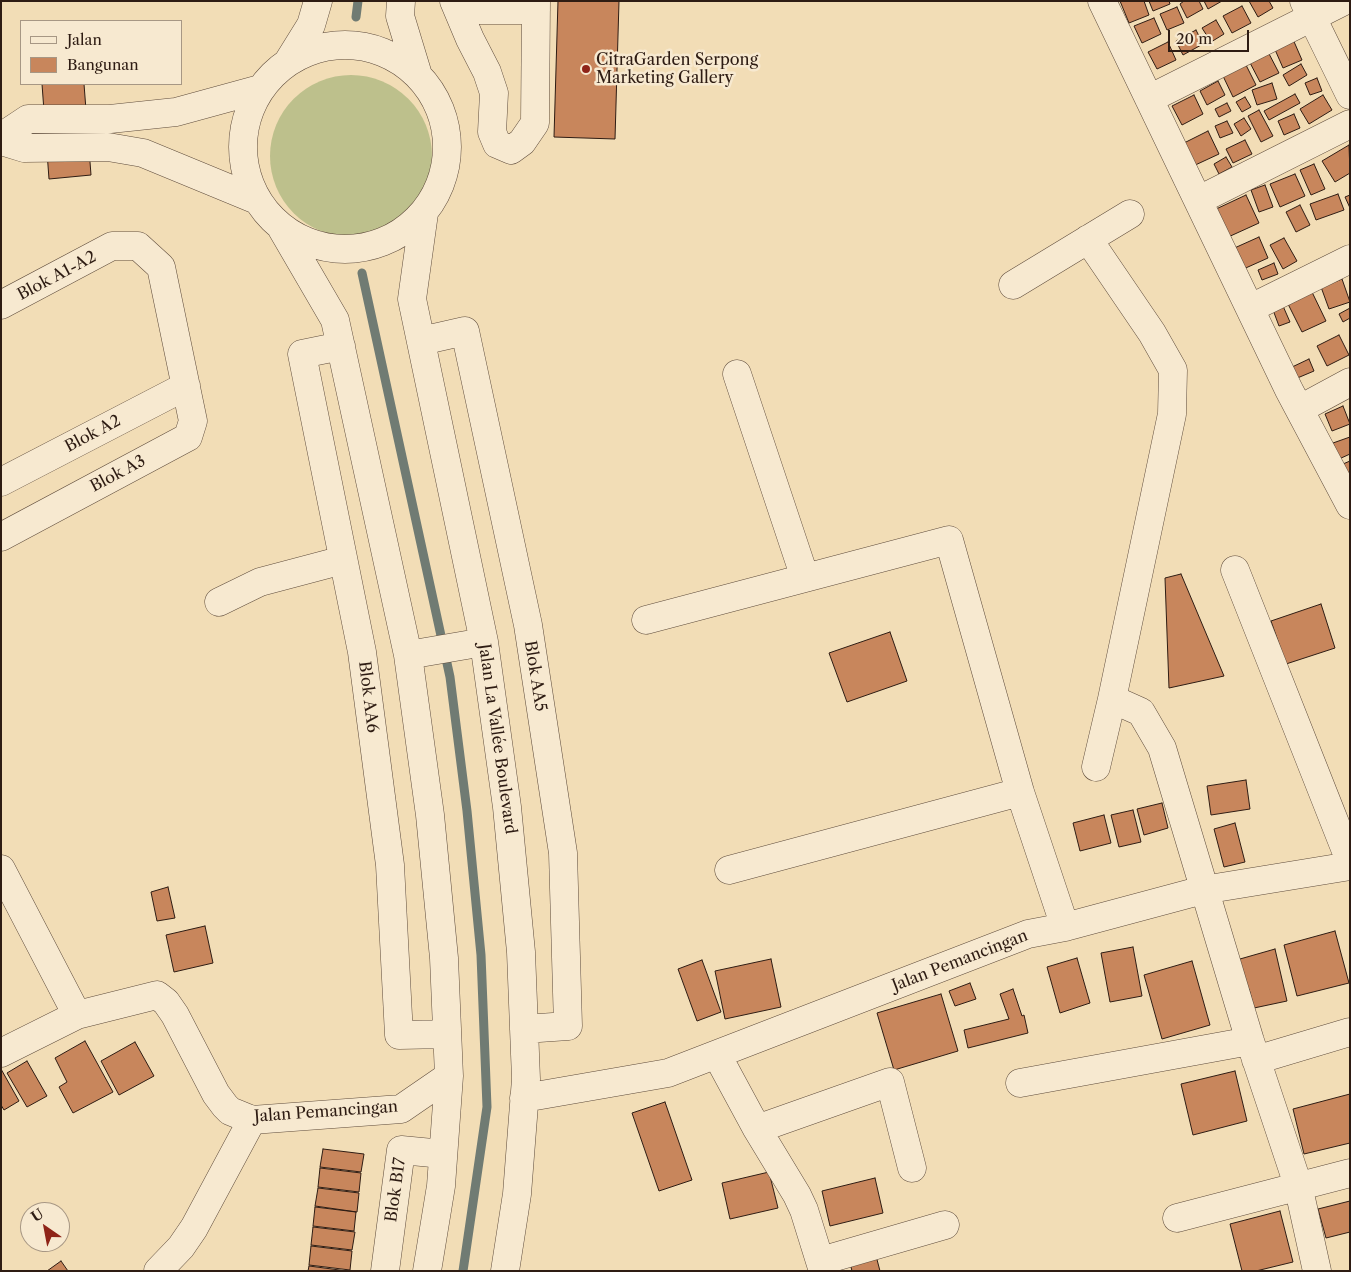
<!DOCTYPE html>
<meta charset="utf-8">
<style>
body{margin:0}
#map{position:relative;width:1351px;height:1272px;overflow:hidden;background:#f2ddb6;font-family:"Libre Caslon Text",serif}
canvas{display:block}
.frame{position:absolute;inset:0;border:2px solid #2e1c13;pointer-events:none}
.legend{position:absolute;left:20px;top:20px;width:162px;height:65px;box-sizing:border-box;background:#f7e9d0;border:1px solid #a79784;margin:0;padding:6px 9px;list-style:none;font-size:15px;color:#2e1c13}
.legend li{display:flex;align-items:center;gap:10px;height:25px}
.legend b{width:25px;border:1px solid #a79784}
.north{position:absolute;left:20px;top:1202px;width:50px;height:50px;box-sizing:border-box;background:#f7e9d0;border:1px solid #a79784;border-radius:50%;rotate:327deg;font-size:14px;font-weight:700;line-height:20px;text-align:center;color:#2e1c13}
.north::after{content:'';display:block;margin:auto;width:18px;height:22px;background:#8f2418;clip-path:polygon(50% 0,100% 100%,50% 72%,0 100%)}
.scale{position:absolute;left:1168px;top:30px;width:81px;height:22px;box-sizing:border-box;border:2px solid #2e1c13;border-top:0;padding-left:6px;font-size:15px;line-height:18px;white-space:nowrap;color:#2e1c13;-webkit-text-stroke:4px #f7e9d0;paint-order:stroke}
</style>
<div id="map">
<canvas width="1351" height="1272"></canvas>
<div class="frame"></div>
<ul class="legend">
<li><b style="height:6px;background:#f7e9d0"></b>Jalan</li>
<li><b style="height:14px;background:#c8865c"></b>Bangunan</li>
</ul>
<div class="north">U</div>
<div class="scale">20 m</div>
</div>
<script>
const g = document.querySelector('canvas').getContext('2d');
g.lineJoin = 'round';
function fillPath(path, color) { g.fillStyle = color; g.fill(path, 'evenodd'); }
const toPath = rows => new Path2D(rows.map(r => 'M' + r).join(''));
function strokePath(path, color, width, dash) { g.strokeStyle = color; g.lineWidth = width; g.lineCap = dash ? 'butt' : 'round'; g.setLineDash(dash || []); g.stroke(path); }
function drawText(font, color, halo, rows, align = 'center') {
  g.font = font + ' "Libre Caslon Text",serif'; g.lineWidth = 5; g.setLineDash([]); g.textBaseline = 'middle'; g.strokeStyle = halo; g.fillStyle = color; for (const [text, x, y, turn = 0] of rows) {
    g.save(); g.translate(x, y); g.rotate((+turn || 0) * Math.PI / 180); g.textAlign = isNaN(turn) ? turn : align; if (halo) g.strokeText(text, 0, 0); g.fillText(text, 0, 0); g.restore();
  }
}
fillPath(toPath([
 '270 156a81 81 0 1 1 162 0a81 81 0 1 1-162 0Z'
]), '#bdc08c');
strokePath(toPath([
 [356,17,358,1],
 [362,273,450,677,467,811,481,955,487,1107,463,1271]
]), '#707b73', 9);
const building = toPath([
 [558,1,619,1,615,139,554,137,558,1],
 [1120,1,1144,1,1149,15,1129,23,1120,1],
 [1149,1,1169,1,1170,4,1153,11,1149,1],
 [1184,1,1199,1,1203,9,1187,18,1180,4,1184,1],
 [1204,1,1222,1,1208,9,1204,1],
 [1249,1,1269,1,1273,8,1258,17,1249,1],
 [1242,6,1251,23,1232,33,1223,16,1242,6],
 [1177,7,1184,23,1167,30,1160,14,1177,7],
 [1154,18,1161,34,1142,43,1134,26,1154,18],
 [1216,20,1224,34,1211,42,1202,28,1216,20],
 [1196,30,1203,44,1183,55,1176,41,1196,30],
 [1292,37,1302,60,1283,68,1273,45,1292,37],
 [1168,42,1176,60,1157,69,1148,52,1168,42],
 [1266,48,1279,73,1260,82,1247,57,1266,48],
 [1301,64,1307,75,1289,86,1283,75,1301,64],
 [1246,65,1256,85,1233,97,1223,76,1246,65],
 [1317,78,1322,91,1310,95,1305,83,1317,78],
 [1218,81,1225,95,1207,105,1200,91,1218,81],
 [1272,83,1277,99,1257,105,1252,90,1272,83],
 [42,84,84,84,91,175,49,179,42,84],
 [1295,94,1300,103,1269,120,1264,111,1295,94],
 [1194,95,1203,114,1182,125,1172,106,1194,95],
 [1323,95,1332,110,1309,124,1300,109,1323,95],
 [1245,97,1251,107,1242,112,1236,102,1245,97],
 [1227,103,1231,111,1219,117,1215,109,1227,103],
 [1259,110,1273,136,1261,142,1248,116,1259,110],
 [1294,114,1300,128,1284,135,1278,121,1294,114],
 [1244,118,1251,129,1241,136,1234,124,1244,118],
 [1227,121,1233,133,1220,138,1215,126,1227,121],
 [1208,131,1219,154,1191,167,1180,145,1208,131],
 [1245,140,1252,154,1233,163,1226,149,1245,140],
 [1349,145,1350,173,1335,182,1322,161,1349,145],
 [1226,157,1232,167,1219,174,1214,164,1226,157],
 [1314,164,1325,189,1311,195,1300,170,1314,164],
 [1295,174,1305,196,1280,207,1270,184,1295,174],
 [1265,185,1273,207,1259,212,1251,190,1265,185],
 [1338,194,1344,210,1316,220,1310,204,1338,194],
 [1246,195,1259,223,1226,238,1214,210,1246,195],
 [1350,195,1350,208,1345,197,1350,195],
 [1300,205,1310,225,1296,232,1286,212,1300,205],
 [1259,237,1268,258,1239,271,1230,250,1259,237],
 [1284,238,1297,261,1283,269,1270,245,1284,238],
 [1274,263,1278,274,1262,280,1258,270,1274,263],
 [1342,279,1350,302,1329,309,1321,287,1342,279],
 [1311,290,1326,321,1302,332,1287,302,1311,290],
 [1283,306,1290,322,1279,326,1273,310,1283,306],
 [1350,308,1350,318,1343,322,1339,314,1350,308],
 [1339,335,1349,355,1327,366,1317,346,1339,335],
 [1309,359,1314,371,1295,379,1290,368,1309,359],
 [1343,406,1350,424,1332,431,1325,414,1343,406],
 [1350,437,1350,454,1339,459,1333,443,1350,437],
 [1350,461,1350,481,1343,464,1350,461],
 [1181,574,1224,676,1169,688,1165,578,1181,574],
 [1321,604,1335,648,1286,664,1271,621,1321,604],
 [890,632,907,681,847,702,829,653,890,632],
 [1246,780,1250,809,1211,815,1207,786,1246,780],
 [1162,803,1168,828,1144,835,1137,809,1162,803],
 [1133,810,1141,842,1119,847,1111,815,1133,810],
 [1104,815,1111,843,1080,851,1073,823,1104,815],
 [1235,823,1245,862,1224,867,1214,829,1235,823],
 [168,887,175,918,157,921,151,892,168,887],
 [205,926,213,963,174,972,166,935,205,926],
 [1335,931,1349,983,1297,996,1284,945,1335,931],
 [1133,947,1142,996,1110,1002,1101,953,1133,947],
 [1275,949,1287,1001,1254,1008,1249,989,1239,992,1233,961,1275,949],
 [1077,958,1090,1003,1060,1013,1047,967,1077,958],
 [771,959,781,1007,725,1019,715,971,771,959],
 [702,960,721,1012,697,1021,678,969,702,960],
 [1192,961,1210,1025,1162,1039,1144,975,1192,961],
 [970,983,976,999,955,1006,949,991,970,983],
 [1013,989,1022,1016,1024,1015,1028,1033,968,1048,964,1030,1009,1019,1000,994,1013,989],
 [941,994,958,1051,894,1070,877,1013,941,994],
 [85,1041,113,1092,73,1113,59,1087,67,1082,55,1058,85,1041],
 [135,1042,154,1076,119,1095,101,1061,135,1042],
 [27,1061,47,1096,27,1107,7,1073,27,1061],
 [1,1069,19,1101,4,1110,1,1105,1,1069],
 [1235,1071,1247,1121,1193,1135,1181,1084,1235,1071],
 [1350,1094,1350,1143,1304,1154,1293,1109,1350,1094],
 [665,1102,692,1180,659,1191,632,1113,665,1102],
 [323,1149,364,1154,361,1172,320,1167,323,1149],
 [320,1168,361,1173,359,1192,318,1187,320,1168],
 [769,1172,778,1208,730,1219,722,1183,769,1172],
 [875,1178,883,1213,830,1226,822,1191,875,1178],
 [318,1188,359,1193,357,1212,315,1206,318,1188],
 [1350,1201,1350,1232,1326,1238,1318,1209,1350,1201],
 [315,1207,356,1212,354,1231,313,1226,315,1207],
 [1280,1211,1293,1262,1256,1271,1242,1271,1230,1224,1280,1211],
 [313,1227,355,1232,352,1250,311,1245,313,1227],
 [311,1246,352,1251,350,1270,309,1265,311,1246],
 [875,1252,880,1271,852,1271,849,1259,875,1252],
 [61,1261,68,1271,47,1271,61,1261],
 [309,1266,347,1271,308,1271,309,1266]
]);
fillPath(building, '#c8865c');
strokePath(building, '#2e1c13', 1);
const minor = toPath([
 [401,1,400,16,417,72],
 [454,1,470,39,487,72,494,93,492,132,497,144,511,150,522,142,535,123,536,1],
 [459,1,478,10,536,10],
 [1102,1,1289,390,1350,505],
 [1304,1,1350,95],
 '243 147a102 102 0 1 1 204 0a102 102 0 1 1-204 0Z',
 [288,62,311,25,318,1],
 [1149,99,1344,1],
 [1,137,28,119,110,119,176,112,260,89],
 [1,141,24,148,108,147,143,153,257,200],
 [1199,200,1350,124],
 [424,213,412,299,484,642,507,807,521,952,526,1079,517,1194,505,1271],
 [282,229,335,320,408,655,430,815,444,958,449,1076,441,1186,427,1271],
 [1088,239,1152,333,1173,370,1172,414,1112,699,1141,712,1162,748,1250,1041,1298,1185,1317,1271],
 [1013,285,1130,214],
 [1,305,112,246,138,246,161,267,193,421,188,437,1,537],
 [1251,308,1350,259],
 [421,341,465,331,528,625,563,853,568,1026,524,1029],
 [341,346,302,354,362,652,390,865,399,1035,447,1034],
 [737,374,805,578],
 [1300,409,1350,382],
 [1,482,186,386],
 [1235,570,1350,861],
 [219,602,260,582,343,560],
 [646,620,949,540,1020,792,1065,927],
 [408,655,484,642],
 [1096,767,1112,699],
 [1,869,77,1015],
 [729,870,1020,792],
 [1,1053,77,1015,157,995,166,1002,175,1015,216,1094,225,1106,230,1111,252,1120,401,1109,449,1076],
 [717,1055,757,1129,797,1195,804,1210,823,1271],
 [1256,1060,1350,1032],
 [1020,1083,1250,1041],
 [524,1098,668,1073,1028,934,1065,927,1203,890,1350,866],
 [757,1129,890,1082,912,1168],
 [1177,1218,1350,1173],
 [821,1261,945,1225],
 [158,1271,181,1247,194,1228,252,1120],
 [385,1271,401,1150,443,1154]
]);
strokePath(minor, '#5f4c3c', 29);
strokePath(minor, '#f7e9d0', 28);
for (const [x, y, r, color] of [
 [586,69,5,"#8f2418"]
]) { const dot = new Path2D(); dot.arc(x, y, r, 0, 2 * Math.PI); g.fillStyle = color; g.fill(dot); strokePath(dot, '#f7e9d0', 2); }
drawText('16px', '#2e1c13', '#f7e9d0', [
 ["CitraGarden Serpong",596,60],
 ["Marketing Gallery",596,78]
], 'left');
drawText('16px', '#2e1c13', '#f7e9d0', [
 ["Blok A1-A2",57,276,-28],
 ["Blok A2",93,434,-28],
 ["Blok A3",118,474,-28],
 ["Blok AA5",535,676,81],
 ["Blok AA6",368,697,83],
 ["Jalan La Vallée Boulevard",497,739,82],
 ["Jalan Pemancingan",960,961,-21],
 ["Jalan Pemancingan",326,1112,-4],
 ["Blok B17",396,1190,-82]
]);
</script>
